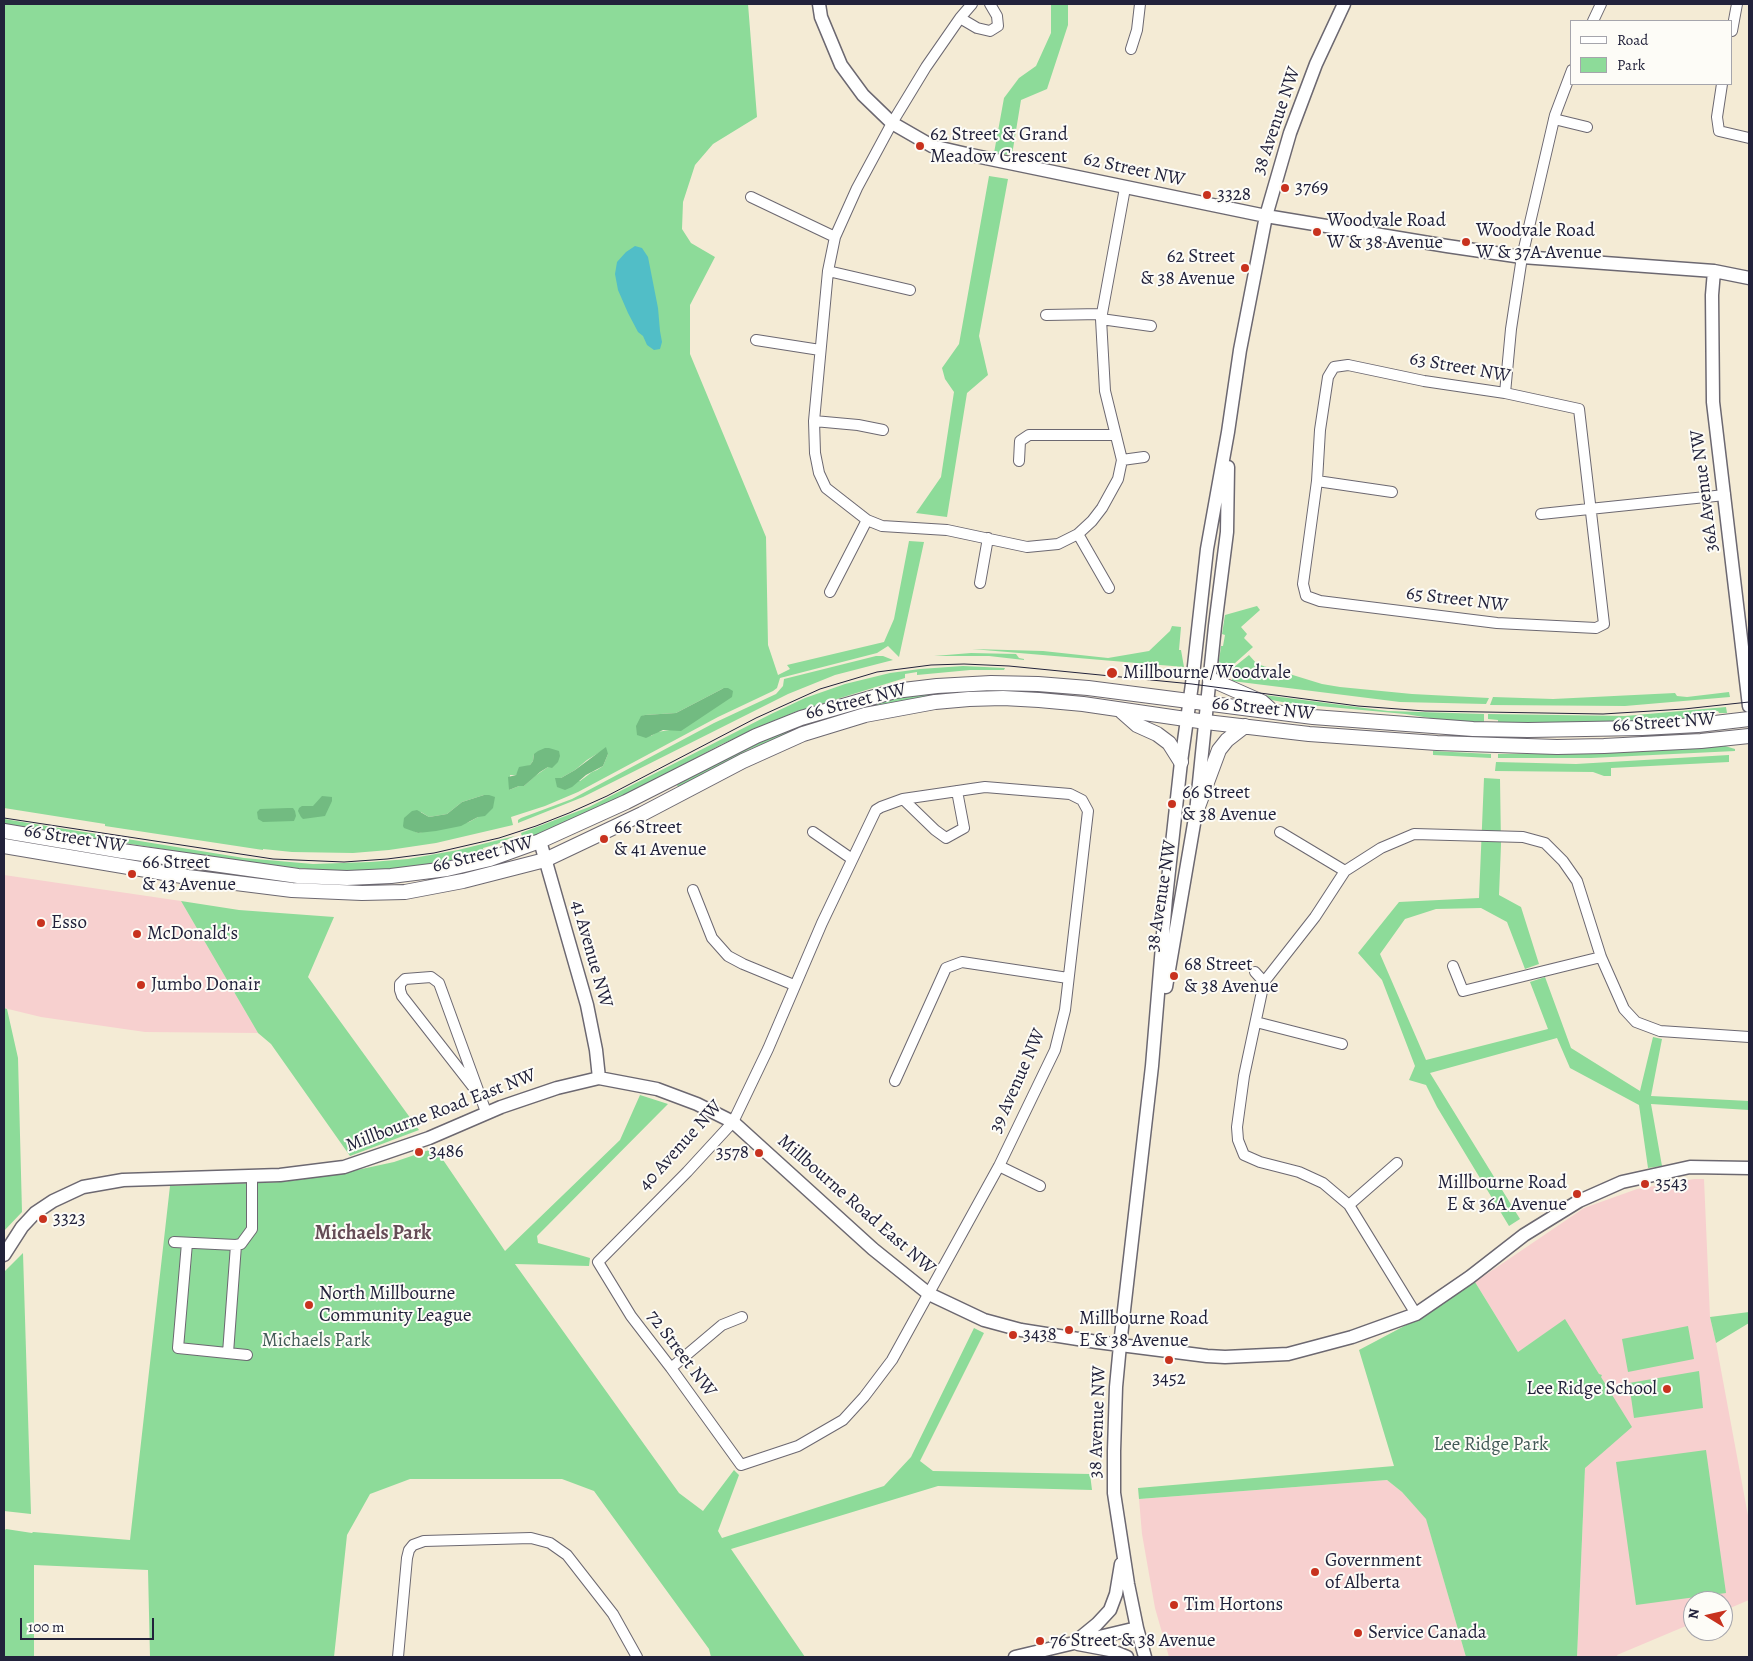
<!DOCTYPE html>
<style>
body{margin:0}
#map{position:relative;width:1753px;height:1661px;overflow:hidden;background:#f4ebd5;font-family:Alegreya,serif}
canvas{display:block}
.frame{position:absolute;inset:0;border:5px solid #22223b;pointer-events:none}
.legend{position:absolute;left:1570px;top:20px;width:162px;height:65px;box-sizing:border-box;background:#fdfcf7;border:1px solid #a5a5ac;margin:0;padding:6px 9px;list-style:none;font-size:15px;color:#22223b}
.legend li{display:flex;align-items:center;gap:10px;height:25px}
.legend b{width:25px;border:1px solid #a5a5ac}
.north{position:absolute;left:1683px;top:1591px;width:50px;height:50px;box-sizing:border-box;background:#fdfcf7;border:1px solid #a5a5ac;border-radius:50%;rotate:279deg;font-size:14px;font-weight:700;line-height:20px;text-align:center;color:#22223b}
.north::after{content:'';display:block;margin:auto;width:18px;height:22px;background:#c8321e;clip-path:polygon(50% 0,100% 100%,50% 72%,0 100%)}
.scale{position:absolute;left:20px;top:1618px;width:134px;height:22px;box-sizing:border-box;border:2px solid #22223b;border-top:0;padding-left:6px;font-size:15px;line-height:18px;white-space:nowrap;color:#22223b;-webkit-text-stroke:4px #fdfcf7;paint-order:stroke}
</style>
<div id="map">
<canvas width="1753" height="1661"></canvas>
<div class="frame"></div>
<ul class="legend">
<li><b style="height:6px;background:#fff"></b>Road</li>
<li><b style="height:14px;background:#8ddb99"></b>Park</li>
</ul>
<div class="north">N</div>
<div class="scale">100 m</div>
</div>
<script>
const g = document.querySelector('canvas').getContext('2d');
g.lineJoin = 'round';
function fillPath(path, color) { g.fillStyle = color; g.fill(path, 'evenodd'); }
const toPath = rows => new Path2D(rows.map(r => 'M' + r).join(''));
function strokePath(path, color, width, dash) { g.strokeStyle = color; g.lineWidth = width; g.lineCap = dash ? 'butt' : 'round'; g.setLineDash(dash || []); g.stroke(path); }
function drawText(font, color, halo, rows, align = 'center') {
  g.font = font + ' Alegreya,serif'; g.lineWidth = 4; g.setLineDash([]); g.textBaseline = 'middle'; g.strokeStyle = halo; g.fillStyle = color; for (const [text, x, y, turn = 0] of rows) {
    g.save(); g.translate(x, y); g.rotate((+turn || 0) * Math.PI / 180); g.textAlign = isNaN(turn) ? turn : align; if (halo) g.strokeText(text, 0, 0); g.fillText(text, 0, 0); g.restore();
  }
}
fillPath(toPath([
 [4,875,181,901,258,1033,145,1032,41,1017,4,1008],
 [1694,1179,1704,1179,1710,1317,1716,1343,1749,1521,1749,1600,1723,1611,1723,1601,1693,1601,1693,1623,1617,1655,1618,1657,1577,1657,1585,1468,1565,1320,1518,1352,1475,1282,1584,1208,1637,1189],
 [1387,1480,1402,1492,1426,1518,1466,1657,1169,1657,1155,1608,1142,1534,1139,1499]
]), '#f7d0cf');
fillPath(toPath([
 [4,4,748,4,757,117,713,144,695,165,683,202,682,229,691,243,715,257,690,305,690,354,766,537,768,645,778,675,790,669,787,665,884,642,894,619,909,541,924,542,899,657,888,646,877,653,780,678,777,688,773,691,718,717,578,792,545,806,511,817,513,825,436,843,389,850,353,853,292,852,263,849,263,850,105,826,105,824,4,808],
 [724,688,670,730,657,732,651,736,641,717,645,715,676,713],
 [600,752,608,754,603,766,597,770,592,772,580,781,561,778,575,770,587,760],
 [534,754,548,767,535,776,524,786,519,786,509,790,510,775,516,775,518,772,530,765,533,761],
 [484,795,478,817,469,822,418,833,412,830,421,812,429,817,447,814,462,802],
 [1051,4,1068,4,1068,25,1047,89,1021,100,1012,155,994,153,1004,98,1019,78,1036,66,1051,33],
 [989,176,1008,179,979,336,988,375,967,393,947,517,916,513,941,477,954,392,945,379,942,368,959,344],
 [1257,606,1260,610,1241,627,1247,634,1244,638,1253,647,1225,672,1222,672,1219,661,1221,646,1223,646,1225,635,1222,634,1225,615],
 [1172,626,1181,627,1179,650,1181,650,1184,667,972,649,1043,651,1108,658,1149,651,1170,631],
 [971,653,1016,654,1019,658,1024,659,1024,660,989,656,934,656],
 [1249,655,1257,664,1322,684,1340,687,1412,694,1489,698,1486,704,1400,702,1232,681,1234,667],
 [876,656,883,656,893,660,835,675,788,694,583,797,518,823,518,820,521,818,572,799,714,723,776,694,783,686,784,679],
 [963,666,1005,668,1004,670,970,670,917,675,917,672,905,674,905,678,795,712,722,744,601,808,571,819,572,823,529,840,528,837,499,847,522,837,521,833,589,807,771,714,805,698,845,684,890,673,920,669],
 [998,689,1046,691,1046,692,1042,693,1006,693,912,699,847,713,813,723,779,737,748,750,678,787,677,785,756,742,793,727,893,699,923,694],
 [1729,692,1730,697,1625,706,1490,705,1493,697,1553,699,1675,693,1677,696,1687,697],
 [1249,693,1388,711,1484,714,1484,722,1493,722,1493,724,1443,720,1405,714,1287,703,1267,699],
 [1726,707,1727,713,1719,713,1718,711,1707,713,1707,717,1656,721,1498,723,1498,720,1488,719,1488,714,1625,716],
 [1725,746,1735,749,1735,751,1591,758,1498,758,1498,754,1604,753],
 [1433,751,1491,754,1491,758,1433,755],
 [1729,755,1729,762,1611,768,1611,776,1604,776,1593,772,1495,771,1496,762,1576,764],
 [1484,778,1500,779,1501,845,1499,895,1521,907,1539,964,1525,969,1507,922,1481,908,1436,909,1405,919,1380,954,1426,1060,1548,1029,1530,982,1545,977,1571,1048,1640,1091,1653,1037,1662,1039,1651,1096,1749,1101,1749,1110,1651,1104,1662,1166,1648,1168,1639,1105,1570,1068,1557,1038,1430,1073,1520,1219,1509,1226,1437,1107,1426,1085,1409,1080,1415,1066,1382,980,1358,953,1399,902,1479,898],
 [4,819,244,858,313,864,371,862,408,859,458,850,515,836,497,844,483,848,484,853,450,861,383,870,328,871,257,864,4,824],
 [181,901,239,910,334,917,308,977,419,1130,350,1156,271,1044,258,1033],
 [4,1008,7,1009,18,1058,22,1212,4,1231],
 [640,1095,668,1104,537,1236,538,1243,590,1258,589,1266,515,1264,679,1493,703,1511,734,1470,739,1475,718,1531,722,1538,884,1486,911,1457,974,1328,984,1333,920,1461,933,1471,1090,1474,1092,1490,938,1486,731,1549,805,1657,711,1657,709,1649,594,1491,562,1479,410,1479,370,1494,347,1535,334,1657,150,1657,148,1570,34,1565,34,1657,5,1657,4,1531,6,1529,32,1533,33,1532,130,1540,170,1186,282,1182,334,1175,394,1162,435,1148,505,1251,620,1140],
 [23,1253,31,1514,4,1511,4,1278,5,1271],
 [1475,1282,1518,1352,1565,1319,1599,1374,1602,1375,1601,1377,1632,1427,1585,1468,1577,1657,1466,1657,1426,1519,1402,1492,1387,1480,1139,1499,1138,1488,1394,1466,1359,1350,1427,1314],
 [1749,1312,1749,1323,1716,1343,1710,1317],
 [1688,1326,1694,1359,1628,1372,1622,1339],
 [1699,1371,1703,1408,1634,1418,1629,1383],
 [1706,1450,1726,1593,1636,1605,1616,1462]
]), '#8ddb99');
fillPath(toPath([
 [724,688,728,688,733,691,732,697,681,731,663,730,646,738,637,735,636,726,641,716,645,715,676,713],
 [606,747,608,754,603,766,586,775,572,787,565,790,557,787,555,778,561,778,575,770],
 [545,748,549,748,559,751,560,756,558,762,552,768,548,767,540,772,524,786,519,786,509,790,508,777,516,775,519,767,530,765,533,761,534,754,538,751],
 [484,795,489,795,495,797,493,808,485,816,478,817,461,826,436,831,418,833,404,828,403,826,404,818,412,811,417,810,429,817,447,814,462,802],
 [322,796,332,797,332,801,325,816,303,819,301,817,298,811,299,808,302,806,313,806],
 [288,808,293,808,295,811,296,816,294,821,263,822,258,819,257,812,260,809]
]), '#72bb81');
fillPath(toPath([
 [635,246,642,248,648,257,658,308,660,331,662,342,660,349,654,350,647,345,643,336,638,332,628,313,618,290,615,274,617,262,626,252]
]), '#51bec7');
const minor = toPath([
 [972,4,960,18,926,67,892,123,857,188,835,237,828,271,814,421,815,453,819,473,826,488,867,520,882,526,947,530,1027,547,1058,544,1078,534,1092,521,1102,508,1118,479,1122,460,1105,391,1101,319,1125,188],
 [960,18,977,28,990,31,998,26,997,16,990,4],
 [1593,21,1601,4],
 [1732,31,1737,4],
 [1131,49,1137,30,1140,4],
 [1722,84,1717,117,1719,131,1749,138],
 [1554,119,1587,127],
 [751,197,835,237],
 [828,271,910,290],
 [1046,315,1101,314],
 [1101,319,1151,326],
 [756,340,820,350],
 [1348,365,1424,381,1505,393,1579,409,1604,624,1596,628,1497,623,1320,601,1306,596,1303,584,1317,481,1320,430,1328,377,1334,367,1348,365],
 [1505,393,1511,329,1522,257,1555,115,1572,70],
 [814,421,858,425,883,430],
 [1122,460,1144,457],
 [1019,461,1020,441,1029,435,1116,435],
 [1317,481,1392,492],
 [1541,514,1725,495],
 [1078,534,1109,588],
 [980,583,988,538],
 [830,592,867,520],
 [985,787,1070,794,1082,800,1088,811,1065,1010,1055,1050,999,1166,892,1360,864,1397,843,1420,798,1446,741,1465,671,1368,631,1316,598,1262,687,1172,733,1122,768,1049,822,923,876,810,881,807,903,799,985,787],
 [903,799,935,830,946,838,964,828,957,791],
 [813,832,852,859],
 [1280,832,1345,871],
 [693,890,712,938,728,956,743,964,794,985],
 [1453,966,1463,991,1601,957],
 [1255,972,1264,982],
 [1256,1022,1342,1044],
 [895,1081,946,968,962,962,1068,978],
 [477,1092,402,996,400,990,400,984,405,979,431,977,439,983,486,1112],
 [999,1166,1040,1186],
 [1349,1205,1397,1163],
 [174,1242,236,1245,241,1244,252,1229,252,1176],
 [187,1243,178,1348,247,1355],
 [1416,1314,1349,1205,1323,1183,1299,1172,1260,1162,1244,1155,1238,1140,1237,1127,1244,1076,1264,982,1315,917,1345,871,1381,848,1414,834,1523,837,1545,843,1563,861,1577,881,1601,957,1624,1009,1636,1022,1660,1031,1749,1037],
 [228,1353,236,1245],
 [671,1368,722,1325,742,1317],
 [398,1657,407,1558,409,1550,413,1545,424,1541,531,1538,550,1543,567,1555,613,1614,637,1657]
]);
const tertiary = toPath([
 [819,4,821,17,841,65,863,95,892,123,932,146,971,155,1266,216,1447,246,1522,257,1714,271,1749,278],
 [1714,271,1712,295,1713,402,1749,706],
 [540,841,587,1005,596,1050,599,1078],
 [1166,987,1196,812,1215,626,1227,532,1228,467],
 [4,1255,22,1227,35,1213,53,1201,83,1187,123,1180,280,1175,344,1167,429,1138,501,1107,557,1088,599,1078,657,1089,697,1104,733,1122,873,1249,929,1294,984,1320,1021,1330,1097,1342,1207,1356,1225,1357,1288,1354,1352,1337,1416,1314,1470,1277,1524,1235,1579,1201,1622,1182,1690,1167,1749,1168],
 [1075,1642,1097,1624,1110,1610,1116,1594,1121,1564],
 [1078,1644,1110,1650,1127,1657],
 [1015,1657,1137,1628],
 [1145,1657,1137,1628,1128,1584,1114,1493,1114,1451,1116,1387,1120,1345,1152,1066,1166,898,1181,762,1192,684,1207,549,1228,432,1240,350,1266,216,1290,133,1316,64,1344,4]
]);
const secondary = toPath([
 [1210,679,1262,702,1271,710],
 [1120,710,1137,725,1157,734,1169,743,1181,762],
 [1196,812,1219,750,1227,740,1245,726],
 [4,831,122,851,298,876,347,878,391,876,447,869,490,859,540,841,626,802,756,736,801,718,895,691,937,686,991,683,1038,684,1088,688,1313,717,1473,729,1528,730,1642,728,1698,725,1749,719],
 [4,846,188,877,292,890,362,893,405,892,463,881,545,860,642,814,743,761,803,734,865,715,935,702,969,699,1003,698,1039,700,1083,704,1206,722,1309,734,1437,743,1557,747,1604,746,1701,741,1749,736]
]);
strokePath(minor, '#6c6871', 12);
strokePath(tertiary, '#6c6871', 15);
strokePath(secondary, '#6c6871', 16);
strokePath(minor, '#fff', 10);
strokePath(tertiary, '#fff', 12);
strokePath(secondary, '#fff', 14);
strokePath(toPath([
 [4,818,273,859,344,862,387,859,434,853,499,838,536,826,569,813,607,796,756,718,820,689,877,672,931,665,964,664,1009,666,1192,684,1358,706,1425,711,1603,714,1684,709,1749,702]
]), '#22223b', 1);
for (const [x, y, r, color] of [
 [920,146,5,"#c8321e"],
 [1285,188,5,"#c8321e"],
 [1207,195,5,"#c8321e"],
 [1317,232,5,"#c8321e"],
 [1466,242,5,"#c8321e"],
 [1245,268,5,"#c8321e"],
 [1112,673,6,"#c8321e"],
 [1172,804,5,"#c8321e"],
 [604,839,5,"#c8321e"],
 [132,874,5,"#c8321e"],
 [41,923,5,"#c8321e"],
 [137,934,5,"#c8321e"],
 [1174,976,5,"#c8321e"],
 [141,985,5,"#c8321e"],
 [419,1152,5,"#c8321e"],
 [759,1153,5,"#c8321e"],
 [1645,1184,5,"#c8321e"],
 [1577,1194,5,"#c8321e"],
 [43,1219,5,"#c8321e"],
 [309,1305,5,"#c8321e"],
 [1069,1330,5,"#c8321e"],
 [1013,1335,5,"#c8321e"],
 [1169,1360,5,"#c8321e"],
 [1667,1389,5,"#c8321e"],
 [1315,1572,5,"#c8321e"],
 [1174,1605,5,"#c8321e"],
 [1358,1633,5,"#c8321e"],
 [1040,1641,5,"#c8321e"]
]) { const dot = new Path2D(); dot.arc(x, y, r, 0, 2 * Math.PI); g.fillStyle = color; g.fill(dot); strokePath(dot, '#fdfcf7', 2); }
drawText('19px', '#22223b', '#fdfcf7', [
 ["38 Avenue NW",1277,121,-71],
 ["62 Street NW",1134,170,12],
 ["63 Street NW",1460,368,10],
 ["36A Avenue NW",1705,491,-97],
 ["65 Street NW",1457,600,7],
 ["66 Street NW",856,702,-14],
 ["66 Street NW",1263,709,6],
 ["66 Street NW",1664,723,-4],
 ["66 Street NW",75,839,9],
 ["66 Street NW",483,855,-14],
 ["38 Avenue NW",1162,896,-81],
 ["41 Avenue NW",591,954,74],
 ["39 Avenue NW",1018,1081,-66],
 ["Millbourne Road East NW",441,1111,-21],
 ["40 Avenue NW",681,1146,-48],
 ["Millbourne Road East NW",856,1205,41],
 ["72 Street NW",681,1354,53],
 ["38 Avenue NW",1098,1422,-88]
]);
drawText('19px', '#22223b', '#fdfcf7', [
 ["62 Street & Grand",930,135],
 ["Meadow Crescent",930,157],
 ["3769",1295,188],
 ["3328",1217,195],
 ["Woodvale Road",1327,221],
 ["W & 38 Avenue",1327,243],
 ["Woodvale Road",1476,231],
 ["W & 37A Avenue",1476,253],
 ["62 Street",1235,257,"right"],
 ["& 38 Avenue",1235,279,"right"],
 ["Millbourne/Woodvale",1123,673],
 ["66 Street",1182,793],
 ["& 38 Avenue",1182,815],
 ["66 Street",614,828],
 ["& 41 Avenue",614,850],
 ["66 Street",142,863],
 ["& 43 Avenue",142,885],
 ["Esso",51,923],
 ["McDonald's",147,934],
 ["68 Street",1184,965],
 ["& 38 Avenue",1184,987],
 ["Jumbo Donair",151,985],
 ["3486",429,1152],
 ["3578",749,1153,"right"],
 ["Millbourne Road",1567,1183,"right"],
 ["E & 36A Avenue",1567,1205,"right"],
 ["3543",1655,1184],
 ["3323",53,1219],
 ["North Millbourne",319,1294],
 ["Community League",319,1316],
 ["Millbourne Road",1079,1319],
 ["E & 38 Avenue",1079,1341],
 ["3438",1023,1335],
 ["3452",1169,1379,"center"],
 ["Lee Ridge School",1657,1389,"right"],
 ["Government",1325,1561],
 ["of Alberta",1325,1583],
 ["Tim Hortons",1184,1605],
 ["Service Canada",1368,1633],
 ["76 Street & 38 Avenue",1050,1641]
], 'left');
drawText('19px', '#425a57', '#fdfcf7', [
 ["Michaels Park",316,1341],
 ["Lee Ridge Park",1491,1445]
]);
drawText('bold 20px', '#654c56', '#fdfcf7', [
 ["Michaels Park",373,1234]
]);
</script>
